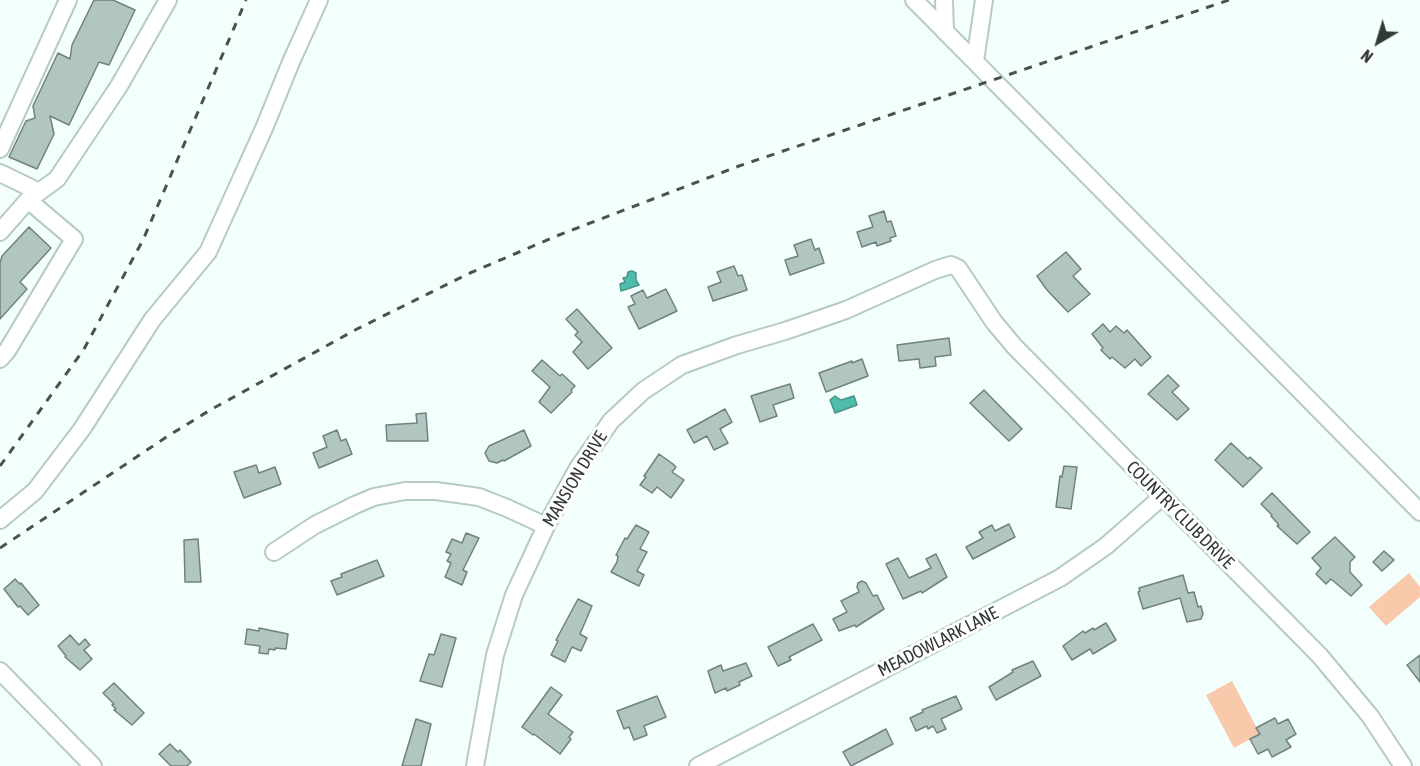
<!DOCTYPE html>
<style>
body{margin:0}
#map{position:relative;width:1420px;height:766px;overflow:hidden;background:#f3fffc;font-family:"Asap Condensed",sans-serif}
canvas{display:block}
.north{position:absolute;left:1348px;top:12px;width:60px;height:60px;-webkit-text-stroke:4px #fff;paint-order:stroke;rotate:218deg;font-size:16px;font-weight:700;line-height:24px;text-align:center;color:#323938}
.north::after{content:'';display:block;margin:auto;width:21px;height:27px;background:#323938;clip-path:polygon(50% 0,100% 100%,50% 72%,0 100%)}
</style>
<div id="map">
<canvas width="1420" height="766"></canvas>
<div class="north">N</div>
</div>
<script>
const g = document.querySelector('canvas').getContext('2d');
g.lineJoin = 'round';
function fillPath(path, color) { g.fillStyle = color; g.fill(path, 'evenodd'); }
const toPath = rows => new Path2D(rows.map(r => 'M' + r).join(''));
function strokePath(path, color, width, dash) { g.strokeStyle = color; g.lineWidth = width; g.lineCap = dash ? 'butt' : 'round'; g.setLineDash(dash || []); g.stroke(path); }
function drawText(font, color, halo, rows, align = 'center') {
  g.font = font + ' "Asap Condensed",sans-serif'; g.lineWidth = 6; g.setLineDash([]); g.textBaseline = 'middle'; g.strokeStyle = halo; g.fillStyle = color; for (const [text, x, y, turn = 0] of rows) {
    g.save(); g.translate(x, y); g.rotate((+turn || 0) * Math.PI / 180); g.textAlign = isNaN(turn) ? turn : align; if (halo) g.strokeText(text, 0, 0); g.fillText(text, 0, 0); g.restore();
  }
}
fillPath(toPath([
 [1409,573,1420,587,1420,597,1386,626,1369,607],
 [1232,681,1260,734,1234,748,1206,695]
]), '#f9c9ab');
const water = toPath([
 [632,271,636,273,636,280,639,285,621,291,620,284,625,282,623,278,627,277,628,272,632,271],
 [835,396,841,400,854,396,857,405,835,413,830,400,835,396]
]);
fillPath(water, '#50bdac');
strokePath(water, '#479589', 1.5);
const building = toPath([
 [94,0,113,0,135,10,109,65,99,62,69,125,50,116,54,134,37,169,9,157,26,121,35,118,33,106,58,53,70,59,72,45,94,0],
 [884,211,887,222,891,221,896,236,890,238,891,241,877,246,876,242,862,247,857,232,873,227,869,216,884,211],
 [29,227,51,248,20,282,27,289,0,319,0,263,2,256,29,227],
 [811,239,815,250,819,248,824,263,790,275,785,260,798,256,794,245,811,239],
 [1066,252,1081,269,1073,276,1090,294,1068,312,1047,290,1037,276,1066,252],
 [734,266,738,276,742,275,747,290,713,301,708,287,721,282,717,272,734,266],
 [666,289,677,311,639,329,628,307,635,304,631,296,643,290,647,298,666,289],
 [577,309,612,348,588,369,573,352,582,342,575,335,578,332,566,319,577,309],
 [1103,324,1110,332,1116,326,1124,333,1127,330,1151,357,1141,366,1135,359,1125,368,1112,357,1110,359,1101,350,1103,348,1092,334,1103,324],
 [949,338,951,355,935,357,936,366,920,368,919,359,899,361,897,345,949,338],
 [862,359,868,376,826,392,819,373,852,361,852,363,862,359],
 [542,360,560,376,562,374,575,386,571,390,572,392,551,413,539,402,550,387,532,371,542,360],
 [1168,375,1179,386,1172,392,1189,409,1177,420,1148,394,1168,375],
 [790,384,794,398,773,405,777,416,760,422,751,396,790,384],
 [984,390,1022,429,1009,441,970,403,984,390],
 [725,409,732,422,720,429,728,443,714,450,707,436,694,443,687,430,725,409],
 [426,413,428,441,387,441,386,425,417,423,416,414,426,413],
 [337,430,341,441,346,439,352,454,319,468,313,453,327,447,323,436,337,430],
 [524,430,531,446,504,461,503,460,497,463,489,461,485,453,489,446,524,430],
 [1231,443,1248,459,1250,457,1262,468,1243,487,1215,460,1231,443],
 [659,454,673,464,676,467,672,472,684,480,671,498,657,487,652,493,640,485,646,477,644,476,659,454],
 [256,465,259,473,275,467,281,484,244,498,234,472,256,465],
 [1064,466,1077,467,1071,509,1056,507,1060,476,1062,477,1064,466],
 [1272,493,1310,532,1297,544,1277,526,1279,525,1271,516,1272,515,1261,504,1272,493],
 [1009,524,1015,537,973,559,966,547,983,538,979,532,992,525,995,531,1009,524],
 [636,525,649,532,640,549,647,552,637,571,644,575,639,586,611,572,617,562,618,556,616,555,625,538,627,539,636,525],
 [466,533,479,538,463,570,467,572,462,585,445,577,451,563,447,561,451,554,446,552,452,539,462,543,466,533],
 [1335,537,1355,557,1350,562,1350,572,1362,585,1351,596,1331,579,1326,584,1316,574,1321,568,1312,558,1335,537],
 [198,539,201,582,185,582,184,540,198,539],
 [1384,551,1394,560,1382,571,1373,562,1384,551],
 [936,554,947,577,922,593,921,591,903,599,886,564,898,558,909,578,931,568,926,559,936,554],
 [377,560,384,576,337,595,331,581,342,577,341,574,377,560],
 [1183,575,1188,593,1194,592,1198,607,1201,606,1203,614,1201,619,1187,622,1180,598,1143,609,1138,592,1140,591,1139,588,1183,575],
 [15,579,20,584,21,583,39,605,28,615,20,606,18,607,4,589,15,579],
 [862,581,866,583,873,596,877,595,884,609,856,627,855,625,839,631,833,619,847,612,841,601,859,592,857,587,858,583,862,581],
 [578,599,592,606,580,634,587,638,581,651,572,647,565,662,551,655,558,641,556,640,578,599],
 [1106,623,1116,640,1093,654,1090,649,1072,660,1063,646,1083,631,1085,633,1093,628,1094,630,1106,623],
 [813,624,822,640,789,657,791,660,778,666,768,647,813,624],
 [259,628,288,634,286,649,275,648,275,650,269,649,268,654,259,653,260,646,245,644,247,629,259,631,259,628],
 [441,634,456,638,442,687,420,681,429,654,434,655,441,634],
 [70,635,79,645,85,639,90,645,84,650,92,659,80,670,65,657,66,656,58,646,70,635],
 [1420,655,1420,682,1407,665,1420,655],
 [1033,661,1041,676,996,700,989,687,1013,672,1012,670,1033,661],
 [746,663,752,676,739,682,740,685,727,691,726,688,715,693,708,671,721,665,723,671,746,663],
 [114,683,144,713,132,725,114,710,116,709,112,705,114,704,103,693,114,683],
 [551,687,562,695,548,714,573,732,569,737,571,739,560,754,534,734,533,735,522,727,551,687],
 [657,696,666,717,644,726,647,735,634,740,629,727,624,729,617,711,657,696],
 [956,696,962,709,941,719,946,729,937,733,933,726,928,729,927,726,916,731,910,718,923,712,922,710,956,696],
 [1275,718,1278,724,1288,719,1296,734,1286,740,1291,747,1272,757,1268,749,1258,754,1250,739,1260,734,1256,728,1275,718],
 [416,719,431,724,421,766,402,766,416,719],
 [886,729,893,744,851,766,843,752,886,729],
 [170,744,178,752,180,750,191,762,187,766,171,766,159,754,170,744]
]);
fillPath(building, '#b2c6c1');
strokePath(building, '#70827f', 1.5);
const minor = toPath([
 [914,0,1420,512],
 [944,0,945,32],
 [975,61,984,0],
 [0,149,68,0],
 [0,173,39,192],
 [28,200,57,179,119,86,168,0],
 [0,232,28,200,74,239,7,351,0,359],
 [0,520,35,491,82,429,152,320,208,252,265,126,291,62,319,0],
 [274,552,315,525,355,505,374,497,405,491,436,491,479,497,507,508,546,526],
 [0,671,93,766],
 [475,766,495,655,514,595,546,526,578,468,611,421,643,391,682,365,737,345,785,331,846,310,935,270,951,265,958,268,994,322,1014,346,1320,656,1370,716,1403,766],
 [698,766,1060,578,1106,546,1163,496]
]);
strokePath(minor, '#b6cac6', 20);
strokePath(minor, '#fff', 16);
strokePath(toPath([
 [0,466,84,349,143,240,246,0],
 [0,548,168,436,212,409,357,329,470,273,559,235,739,166,1229,0]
]), '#4a5150', 3, [8, 8]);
drawText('18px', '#323938', '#fff', [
 ["MANSION DRIVE",575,479,-59],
 ["COUNTRY CLUB DRIVE",1180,515,45],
 ["MEADOWLARK LANE",938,642,-27]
]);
</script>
